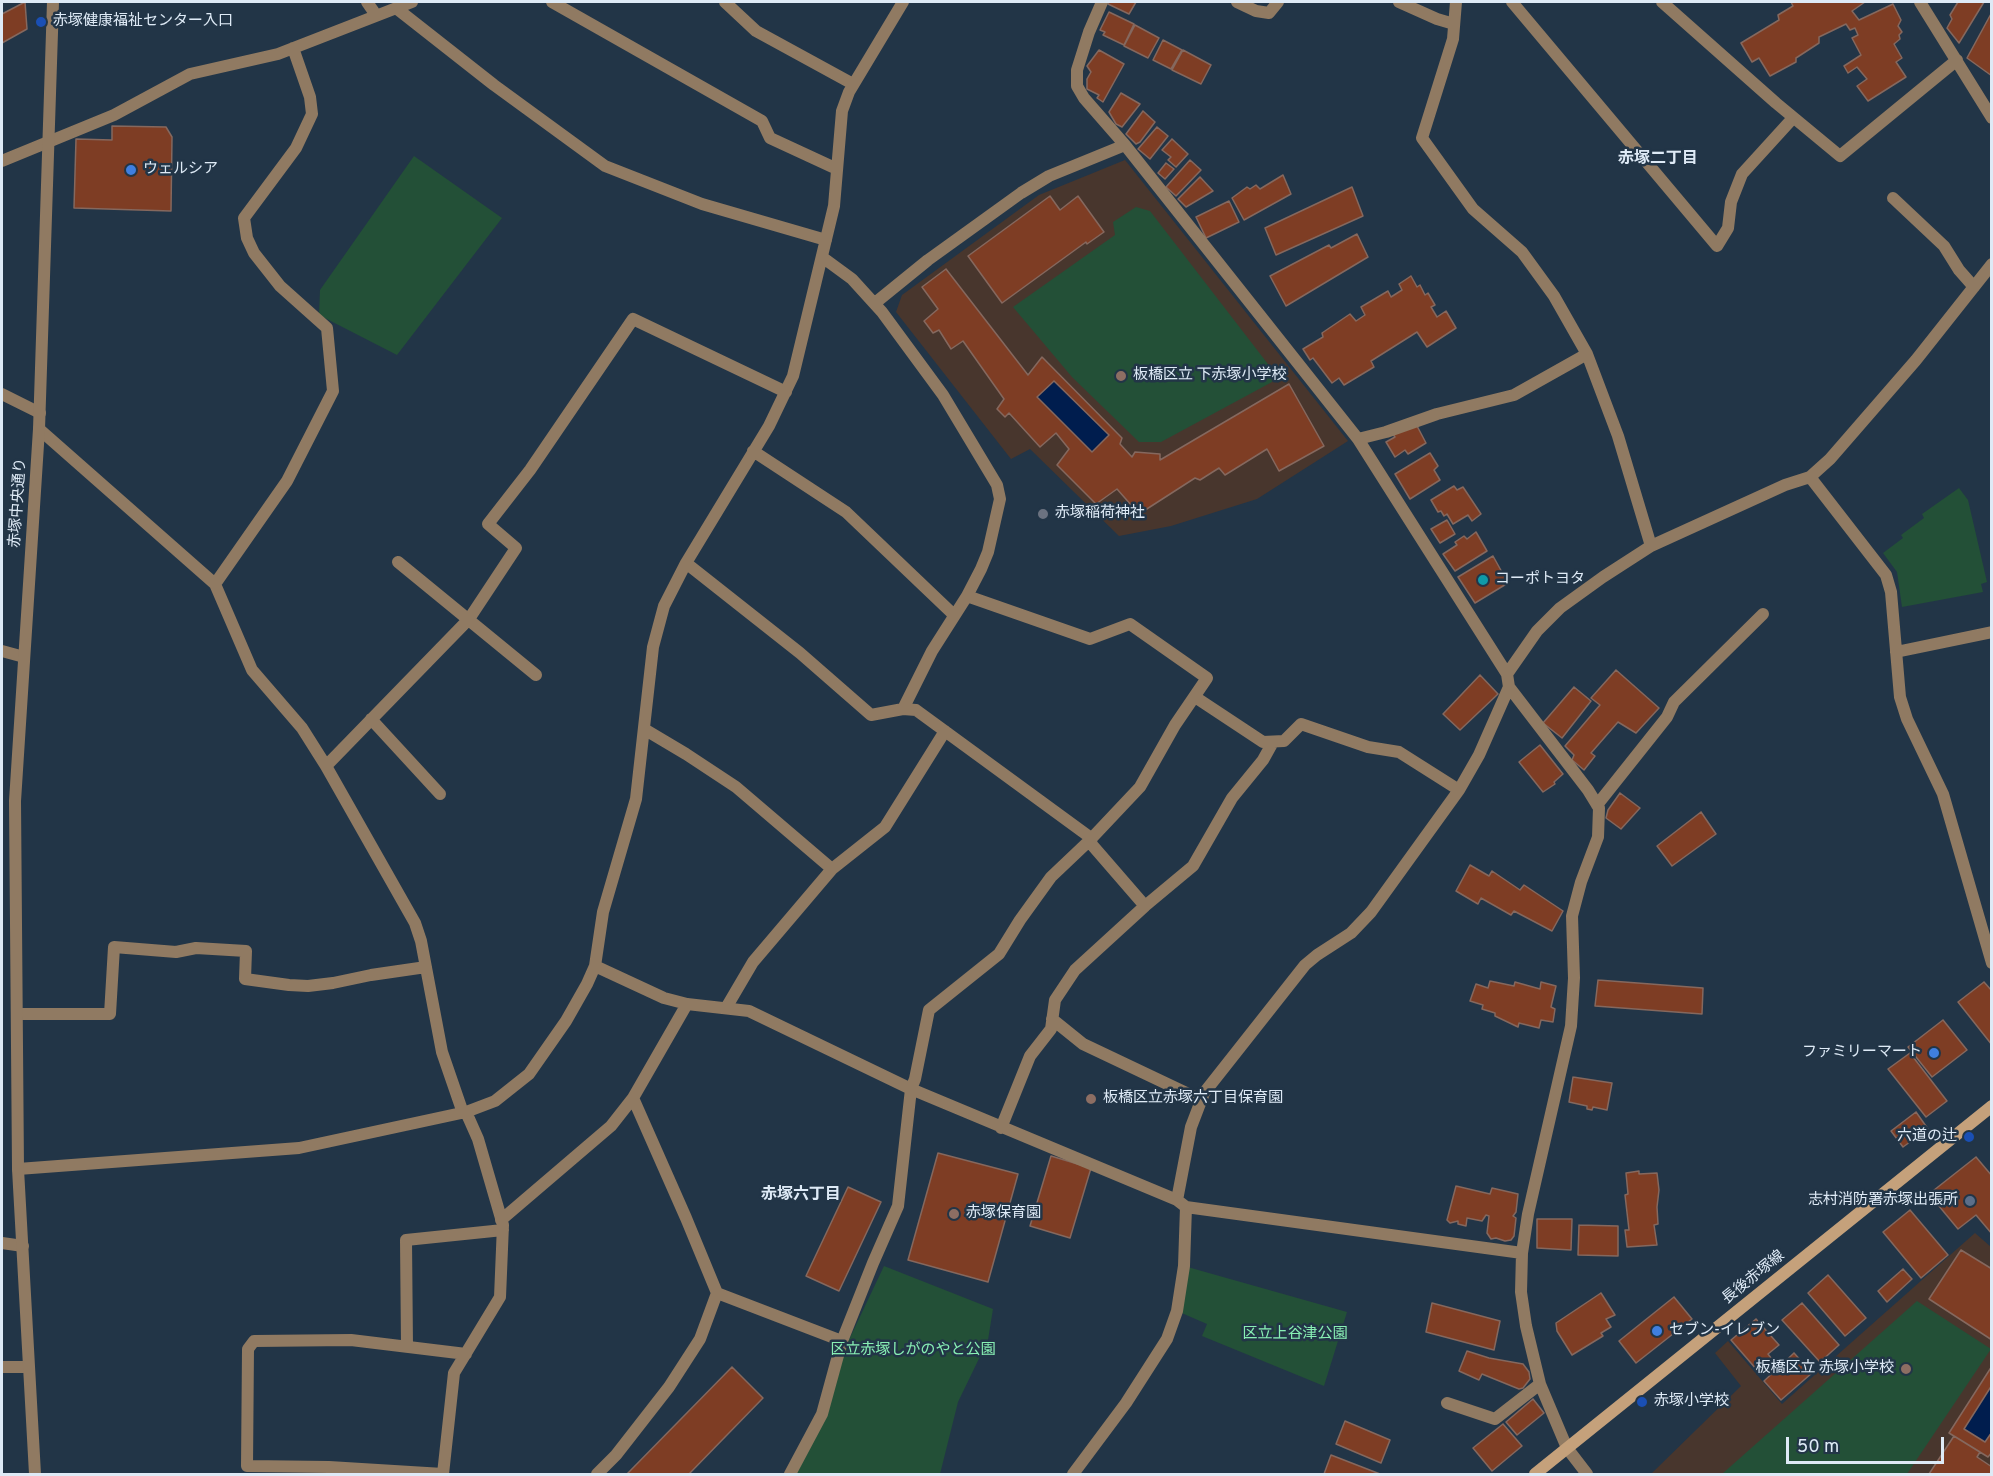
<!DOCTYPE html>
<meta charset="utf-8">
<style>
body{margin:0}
#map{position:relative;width:1993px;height:1476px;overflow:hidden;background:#223547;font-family:Overpass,sans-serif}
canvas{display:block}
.frame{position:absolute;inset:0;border:3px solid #deeaf6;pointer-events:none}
.scale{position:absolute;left:1786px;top:1437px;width:158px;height:27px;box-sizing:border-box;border:3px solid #deeaf6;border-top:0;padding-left:8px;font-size:18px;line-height:21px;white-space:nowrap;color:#deeaf6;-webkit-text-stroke:4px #223547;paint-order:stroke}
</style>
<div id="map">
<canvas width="1993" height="1476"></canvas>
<div class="frame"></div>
<div class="scale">50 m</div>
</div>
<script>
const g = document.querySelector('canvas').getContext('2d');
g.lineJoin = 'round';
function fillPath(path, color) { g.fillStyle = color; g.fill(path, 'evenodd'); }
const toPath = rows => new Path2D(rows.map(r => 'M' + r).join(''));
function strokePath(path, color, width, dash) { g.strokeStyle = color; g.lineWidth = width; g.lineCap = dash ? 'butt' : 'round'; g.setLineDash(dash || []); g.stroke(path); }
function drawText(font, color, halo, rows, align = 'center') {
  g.font = font + ' Overpass,"Noto Sans JP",sans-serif'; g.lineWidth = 5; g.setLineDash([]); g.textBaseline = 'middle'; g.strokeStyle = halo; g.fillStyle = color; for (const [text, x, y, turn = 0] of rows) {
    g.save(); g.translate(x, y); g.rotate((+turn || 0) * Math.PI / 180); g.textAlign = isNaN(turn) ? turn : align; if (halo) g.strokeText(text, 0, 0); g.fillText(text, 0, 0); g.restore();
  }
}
fillPath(toPath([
 [1125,160,1348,441,1257,499,1171,526,1119,536,1030,449,1011,459,896,312,902,295,1039,195],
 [1975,1233,1991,1247,1991,1474,1652,1473,1741,1386,1715,1353,1728,1341,1782,1404]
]), '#48362d');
fillPath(toPath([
 [414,156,502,218,397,355,319,315,320,290],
 [1136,207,1150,211,1271,368,1272,382,1161,442,1139,442,1072,377,1013,307,1115,235,1113,222],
 [1959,488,1968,500,1987,582,1981,584,1983,592,1902,607,1897,572,1883,553,1903,538,1901,535,1924,518,1922,514],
 [884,1266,993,1309,988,1340,958,1402,940,1474,795,1474,847,1344],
 [1184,1266,1347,1312,1324,1386,1202,1336,1207,1324,1177,1311],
 [1917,1301,1991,1349,1907,1474,1722,1474]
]), '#235037');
fillPath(toPath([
 [1054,381,1109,435,1092,452,1037,397],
 [1991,1385,1991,1432,1985,1442,1964,1429]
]), '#001d4e');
const building = toPath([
 [25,2,27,29,2,43,2,14,25,2],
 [1109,2,1136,2,1129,14,1108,4,1109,2],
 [1791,2,1865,2,1852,11,1859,20,1893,4,1901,20,1898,26,1902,32,1899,35,1900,39,1894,44,1902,58,1896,62,1906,77,1868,101,1857,86,1867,79,1857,67,1848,73,1844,66,1861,55,1852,38,1858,35,1855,28,1850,30,1846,24,1819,37,1819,43,1796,58,1796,62,1770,76,1759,58,1752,62,1741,43,1779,20,1778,15,1793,6,1791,2],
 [1958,2,1984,2,1959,43,1947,28,1952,19,1950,15,1958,2],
 [1109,12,1134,24,1124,45,1103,35,1105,32,1100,30,1109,12],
 [1992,12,1992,76,1967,58,1992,12],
 [1135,25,1159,38,1148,58,1124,46,1135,25],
 [1163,40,1182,50,1171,69,1153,60,1163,40],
 [1099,50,1124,64,1103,102,1097,98,1099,95,1087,89,1087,79,1091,72,1087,66,1099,50],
 [1183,50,1211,65,1201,84,1172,70,1183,50],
 [1121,93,1140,104,1122,127,1116,124,1109,112,1121,93],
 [1143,111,1155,122,1140,142,1136,144,1126,134,1143,111],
 [112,126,166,127,172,137,171,211,74,208,76,139,112,140,112,126],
 [1157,127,1168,136,1150,159,1138,149,1157,127],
 [1172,139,1188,154,1176,167,1168,160,1171,157,1162,150,1172,139],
 [1190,160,1201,170,1176,196,1166,187,1190,160],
 [1166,163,1174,169,1165,179,1158,173,1166,163],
 [1283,175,1291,194,1244,220,1232,198,1247,187,1250,189,1256,185,1260,189,1283,175],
 [1200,177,1213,191,1186,207,1178,199,1200,177],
 [1352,187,1363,216,1276,255,1265,228,1352,187],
 [1050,196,1060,210,1078,196,1104,232,1087,244,1086,242,1002,303,968,256,1050,196],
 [1229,201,1239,222,1206,238,1196,217,1229,201],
 [1357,234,1368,257,1286,306,1270,276,1329,245,1331,248,1357,234],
 [946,269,1028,375,1042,357,1122,438,1120,444,1132,457,1135,452,1160,454,1160,460,1289,384,1324,446,1279,471,1267,449,1225,475,1219,468,1200,480,1195,478,1139,514,1117,489,1096,504,1057,465,1069,449,1056,433,1040,447,1009,413,1005,417,997,409,1004,399,963,341,951,349,939,330,933,333,924,321,938,309,922,287,946,269],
 [1054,381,1109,435,1092,452,1037,397,1054,381],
 [1411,276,1417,287,1420,285,1425,295,1428,293,1435,305,1431,307,1437,317,1446,311,1456,328,1427,347,1417,332,1371,361,1374,367,1344,385,1339,378,1332,383,1313,358,1310,360,1303,349,1323,337,1322,333,1350,314,1356,321,1365,315,1361,307,1388,291,1391,297,1402,290,1399,284,1411,276],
 [1416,424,1426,443,1408,454,1405,450,1395,457,1386,442,1395,437,1393,434,1416,424],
 [1430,453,1438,466,1434,470,1440,480,1410,499,1395,474,1430,453],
 [1454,486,1457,490,1463,487,1481,514,1472,521,1468,515,1453,524,1447,514,1444,516,1441,511,1438,512,1431,500,1454,486],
 [1447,520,1455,534,1440,543,1431,529,1447,520],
 [1476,532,1487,551,1455,571,1443,554,1457,545,1455,542,1464,536,1467,539,1476,532],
 [1493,556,1508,583,1475,603,1458,577,1493,556],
 [1616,670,1659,708,1636,733,1618,722,1591,753,1595,756,1584,770,1572,760,1574,755,1565,746,1600,705,1591,698,1616,670],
 [1480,675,1498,694,1460,730,1443,714,1480,675],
 [1574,687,1591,701,1562,738,1543,723,1574,687],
 [1540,745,1563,774,1554,782,1555,784,1543,792,1519,762,1540,745],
 [1620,793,1640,808,1621,829,1606,818,1608,810,1620,793],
 [1701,812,1716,834,1672,866,1657,846,1701,812],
 [1470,865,1489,876,1492,871,1520,890,1524,885,1563,911,1552,931,1514,911,1511,915,1481,898,1478,904,1456,891,1470,865],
 [1598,980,1703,988,1702,1014,1595,1006,1598,980],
 [1490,981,1514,986,1515,982,1540,989,1541,982,1556,986,1551,1007,1555,1009,1553,1022,1541,1020,1539,1028,1519,1023,1518,1027,1495,1016,1495,1013,1482,1009,1483,1005,1470,1001,1476,984,1488,988,1490,981],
 [1984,982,1992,991,1992,1045,1958,1002,1984,982],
 [1943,1020,1967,1050,1932,1077,1908,1047,1943,1020],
 [1910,1053,1947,1101,1926,1117,1888,1069,1910,1053],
 [1573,1077,1612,1083,1607,1110,1593,1107,1592,1110,1587,1109,1587,1106,1569,1102,1573,1077],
 [1916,1112,1928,1129,1903,1147,1891,1131,1916,1112],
 [938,1153,1018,1174,988,1282,908,1260,938,1153],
 [1051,1156,1091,1168,1070,1238,1030,1226,1051,1156],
 [1976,1157,1992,1176,1992,1234,1976,1215,1958,1229,1929,1194,1976,1157],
 [1639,1171,1639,1174,1657,1173,1659,1190,1657,1207,1658,1224,1654,1225,1657,1245,1627,1247,1625,1230,1629,1230,1625,1195,1628,1194,1626,1173,1639,1171],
 [1456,1186,1490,1194,1492,1188,1518,1194,1516,1212,1513,1216,1516,1218,1514,1236,1511,1240,1505,1241,1496,1238,1491,1239,1487,1233,1489,1216,1486,1215,1482,1221,1467,1218,1466,1226,1458,1224,1458,1221,1450,1223,1447,1220,1456,1186],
 [848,1187,881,1202,839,1291,806,1276,848,1187],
 [1910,1210,1948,1255,1921,1278,1883,1232,1910,1210],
 [1537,1219,1572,1219,1571,1250,1537,1248,1537,1219],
 [1579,1225,1618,1226,1618,1256,1578,1255,1579,1225],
 [1961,1250,1992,1269,1992,1340,1929,1299,1961,1250],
 [1903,1269,1912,1279,1887,1302,1878,1291,1903,1269],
 [1828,1275,1866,1318,1845,1336,1808,1293,1828,1275],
 [1601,1293,1615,1315,1606,1319,1611,1327,1601,1333,1603,1336,1572,1355,1557,1331,1556,1323,1601,1293],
 [1674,1297,1692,1319,1636,1363,1619,1341,1674,1297],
 [1432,1303,1500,1321,1494,1350,1426,1332,1432,1303],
 [1802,1303,1839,1345,1820,1362,1782,1320,1802,1303],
 [1756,1319,1779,1345,1768,1354,1771,1358,1757,1370,1731,1340,1756,1319],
 [1467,1351,1489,1358,1523,1364,1529,1372,1530,1379,1523,1388,1519,1389,1482,1374,1479,1380,1459,1371,1467,1351],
 [1794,1353,1812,1373,1781,1400,1764,1381,1794,1353],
 [1992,1366,1992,1385,1964,1429,1985,1442,1992,1432,1992,1452,1988,1457,1949,1433,1992,1366],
 [732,1367,763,1398,689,1474,627,1474,732,1367],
 [1533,1399,1544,1413,1517,1435,1506,1422,1533,1399],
 [1345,1421,1390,1440,1381,1463,1336,1444,1345,1421],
 [1503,1424,1522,1446,1492,1471,1473,1448,1503,1424],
 [1954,1436,1980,1452,1977,1457,1992,1467,1992,1474,1929,1474,1954,1436],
 [1331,1455,1380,1474,1324,1474,1331,1455]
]);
fillPath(building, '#7e3d24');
strokePath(building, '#85685e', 1.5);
strokePath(toPath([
 [367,2,376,15],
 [552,2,762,121,770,138,837,169],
 [725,2,756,31,853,84],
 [1102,2,1089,32,1077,70,1077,86,1084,98,1125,145,1358,439,1507,674,1509,687,1588,790,1599,808,1598,837,1581,882,1572,916,1574,978,1571,1026,1528,1214,1522,1253,1521,1292,1526,1326,1540,1384,1567,1448],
 [1237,2,1256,11,1269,13,1278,2],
 [1399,2,1437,19,1454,24],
 [1456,2,1453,39,1422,138,1473,209,1522,252,1554,296,1587,354,1618,436,1651,546],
 [1512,2,1717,246,1728,228,1731,202,1742,174,1793,118],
 [1662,2,1776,103,1840,156,1957,60],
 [1920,2,1992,118],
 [396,8,494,85,605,166,702,204,826,240],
 [2,161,114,115,190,74,278,54,412,2],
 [1893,198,1944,246,1959,270,1974,287],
 [822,257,852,279,882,312,943,395,997,485,1000,499,988,552,981,569,967,596,932,651,903,709],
 [875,303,928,260,1021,193,1049,176,1125,145],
 [2,394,40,413],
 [39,429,215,584,252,670,302,728,326,766,415,923,421,941,442,1052,463,1113],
 [1358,439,1386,432,1437,414,1514,395,1587,354],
 [753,451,846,512,954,615],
 [1810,477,1886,575,1891,592,1900,697,1907,719,1943,794,1992,963],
 [398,562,536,675],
 [686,563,800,653,871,715,903,709,916,710,1087,835,1093,846,1145,906],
 [215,584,287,481,333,391,327,328,280,286,254,253,247,238,244,218,296,148,312,114,310,97,293,48],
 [2,651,24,657],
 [1896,652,1992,632],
 [1507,674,1537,631,1560,608,1603,577,1651,546,1785,485,1810,477,1830,459,1916,360,1992,264],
 [1195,697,1263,742,1284,741,1301,724,1368,747,1399,752,1459,790],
 [371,719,440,794],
 [644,729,686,754,736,787,832,869],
 [326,766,469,619,516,548,488,524,530,470,633,319,786,392],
 [1597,805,1667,717,1674,702,1763,614],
 [595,966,664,998,687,1004,749,1011,911,1089,1177,1200,1186,1207,1522,1253],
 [726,1008,753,962,832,869,885,827,945,731],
 [17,1014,110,1014,114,947,176,952,196,948,246,951,245,979,289,985,308,986,333,983,371,975,426,967],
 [1052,1019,1083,1044,1201,1100],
 [633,1098,686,1218,717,1293,842,1341],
 [1001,1128,1030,1056,1051,1029,1055,1000,1075,970,1145,906,1193,866,1232,798,1263,760,1273,742],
 [18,1169,299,1148,466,1112,495,1101,529,1074,566,1021,587,984,595,966,603,912,636,799,653,647,664,606,686,563,769,426,793,376,834,206,842,111,849,92,903,2],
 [1177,1200,1191,1127,1204,1093,1305,965,1317,955,1351,933,1371,912,1459,790,1479,755,1509,687],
 [501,1220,611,1126,633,1098,687,1004],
 [2,1243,23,1246],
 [407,1346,406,1240,503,1230],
 [2,1367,28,1367],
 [1447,1403,1495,1419,1540,1384],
 [443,1474,329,1467,247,1466,248,1349,254,1341,351,1340,466,1354],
 [443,1474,454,1373,500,1297,503,1225,478,1139,466,1112],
 [597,1474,616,1455,669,1387,700,1339,717,1293],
 [790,1474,822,1414,842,1341,873,1263,898,1206,911,1089,915,1079,929,1010,999,954,1020,920,1051,877,1090,840,1140,787,1175,725,1207,678,1130,624,1090,639,967,596],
 [1073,1474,1126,1403,1167,1339,1177,1311,1184,1266,1186,1207]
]), '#907a62', 12);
strokePath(toPath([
 [1567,1448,1587,1474],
 [35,1474,18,1169,15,801,39,429,53,2]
]), '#907a62', 12);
strokePath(toPath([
 [1535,1474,1992,1106]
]), '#c5a17b', 12);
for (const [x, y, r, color] of [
 [41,22,6,"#1a4fb4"],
 [131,170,6,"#3f7fe0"],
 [1121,376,6,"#8d6e63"],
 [1043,514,6,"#6b7280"],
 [1483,580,6,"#0f9aa8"],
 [1934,1053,6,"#3f7fe0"],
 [1091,1099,6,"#8d6e63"],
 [1969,1137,6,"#1a4fb4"],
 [1970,1201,6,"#5c6f8a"],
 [954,1214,6,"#8d6e63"],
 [1657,1331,6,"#3f7fe0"],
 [1906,1369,6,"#8d6e63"],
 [1642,1402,6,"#1a4fb4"]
]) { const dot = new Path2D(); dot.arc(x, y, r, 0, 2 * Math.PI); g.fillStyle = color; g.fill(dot); strokePath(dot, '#223547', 2); }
drawText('15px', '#deeaf6', '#223547', [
 ["赤塚健康福祉センター入口",53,22],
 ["ウェルシア",143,170],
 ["板橋区立 下赤塚小学校",1133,376],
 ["赤塚稲荷神社",1055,514],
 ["コーポトヨタ",1495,580],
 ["ファミリーマート",1922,1053,"right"],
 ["板橋区立赤塚六丁目保育園",1103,1099],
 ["六道の辻",1957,1137,"right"],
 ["志村消防署赤塚出張所",1958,1201,"right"],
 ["赤塚保育園",966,1214],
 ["セブン-イレブン",1669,1331],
 ["板橋区立 赤塚小学校",1894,1369,"right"],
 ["赤塚小学校",1654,1402]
], 'left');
drawText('15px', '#deeaf6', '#223547', [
 ["赤塚中央通り",19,503,-86],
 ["長後赤塚線",1754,1278,-39]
]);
drawText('15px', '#88efb4', '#223547', [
 ["区立上谷津公園",1295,1335],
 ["区立赤塚しがのやと公園",913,1351]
]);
drawText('bold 16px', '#deeaf6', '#223547', [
 ["赤塚二丁目",1658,160],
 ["赤塚六丁目",801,1196]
]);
</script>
